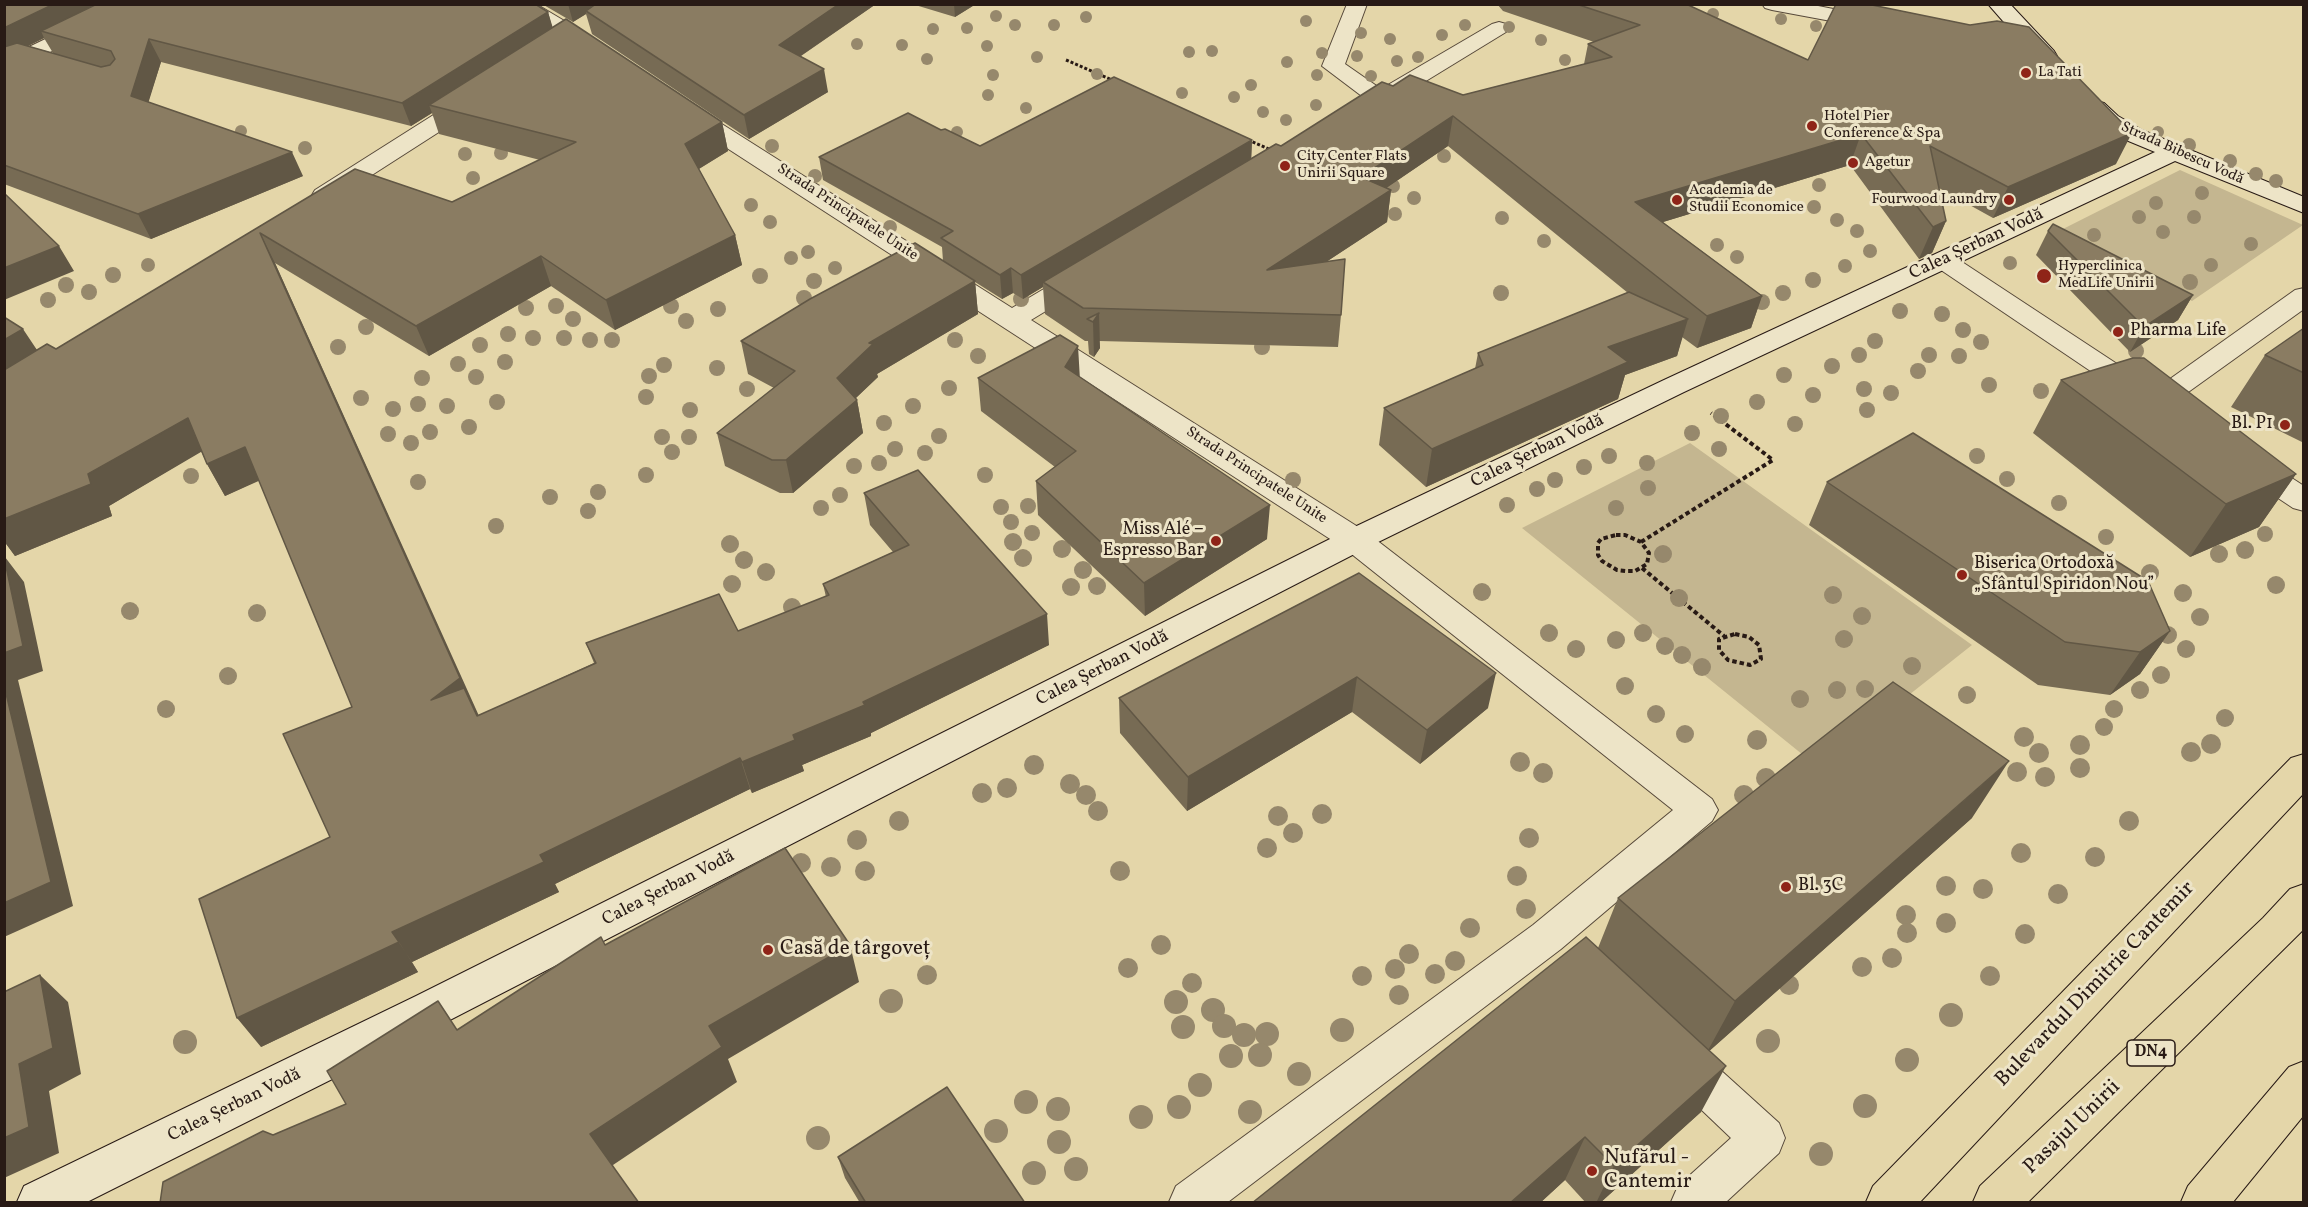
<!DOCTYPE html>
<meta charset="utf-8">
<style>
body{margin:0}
#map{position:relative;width:2308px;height:1207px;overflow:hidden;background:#e4d6a9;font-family:Vollkorn,serif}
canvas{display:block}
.frame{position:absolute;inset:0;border:6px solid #281a15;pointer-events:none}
</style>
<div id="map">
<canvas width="2308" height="1207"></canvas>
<div class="frame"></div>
</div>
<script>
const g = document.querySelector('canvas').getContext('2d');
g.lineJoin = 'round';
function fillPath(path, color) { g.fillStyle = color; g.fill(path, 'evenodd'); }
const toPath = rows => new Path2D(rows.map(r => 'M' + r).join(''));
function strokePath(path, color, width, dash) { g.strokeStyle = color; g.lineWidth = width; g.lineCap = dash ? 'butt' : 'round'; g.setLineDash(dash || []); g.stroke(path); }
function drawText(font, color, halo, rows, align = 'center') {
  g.font = font + ' Vollkorn,serif'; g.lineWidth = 6; g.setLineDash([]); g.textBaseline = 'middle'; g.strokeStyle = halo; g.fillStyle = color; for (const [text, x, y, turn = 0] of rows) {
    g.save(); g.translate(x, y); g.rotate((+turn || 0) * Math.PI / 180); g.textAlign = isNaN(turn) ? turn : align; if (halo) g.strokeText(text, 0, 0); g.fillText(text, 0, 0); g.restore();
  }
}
fillPath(toPath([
 [2180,170,2303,225,2192,301,2057,232],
 [1690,443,1972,645,1818,767,1522,528]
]), '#c4b690');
const lane = toPath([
 [2304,288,2304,309,2166,408,2156,411,2146,408,2142,402,2146,396,2295,290,2304,288],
 [1355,529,1366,532,1712,799,1718,810,1712,821,1561,949,1228,1202,1169,1202,1176,1186,1533,925,1673,810,1344,548,1339,540,1344,532,1355,529],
 [1680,1041,1695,1047,1779,1123,1785,1138,1779,1153,1726,1202,1671,1202,1678,1186,1731,1138,1665,1075,1659,1061,1665,1047,1680,1041]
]);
const street = toPath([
 [118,4,145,4,142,8,4,74,4,59,118,4],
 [511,4,536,4,603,44,606,49,603,54,595,55,587,54,514,8,511,4],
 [1347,4,1367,4,1345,64,1381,89,1492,24,1499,22,1506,24,1509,28,1506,32,1385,106,1377,108,1369,106,1367,100,1322,66,1347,4],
 [1762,4,1808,4,1874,17,1881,19,1884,23,1881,27,1874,29,1772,10,1765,8,1762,4],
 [473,93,481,95,484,100,481,105,333,200,324,202,315,200,312,195,315,190,465,95,473,93],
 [687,105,695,107,1012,308,1074,271,1083,269,1092,271,1096,277,1092,283,1031,320,1366,532,1371,540,1366,548,1355,551,1344,548,679,117,676,112,679,107,687,105],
 [1944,253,1953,256,2149,385,2153,391,2149,397,2139,400,2129,397,1935,266,1931,261,1935,256,1944,253],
 [2250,455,2261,458,2304,486,2304,511,2293,508,2239,472,2235,465,2239,458,2250,455]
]);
const secondary = toPath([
 [1988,4,2010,4,2054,51,2057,56,2054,61,2046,62,2038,61,1988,4],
 [2096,101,2104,103,2118,116,2142,130,2304,197,2304,213,2175,161,1684,392,1366,548,446,1022,87,1202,17,1202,24,1186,416,996,1344,532,1664,380,2155,152,2126,140,2102,126,2085,108,2088,103,2096,101]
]);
const primary = toPath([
 [2304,754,2304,793,1920,1202,1866,1202,1873,1186,2291,758,2304,754],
 [2304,884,2304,929,2028,1202,1973,1202,1980,1186,2263,918,2290,889,2304,884],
 [2304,1061,2304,1115,2233,1202,2181,1202,2188,1186,2289,1067,2304,1061]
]);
strokePath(lane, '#57493a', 2);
strokePath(street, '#57493a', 2);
strokePath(secondary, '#281a15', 2);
strokePath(primary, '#281a15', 2);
strokePath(toPath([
 [1066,60,1112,80],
 [1248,140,1271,150]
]), '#281a15', 3, [3, 2]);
strokePath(toPath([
 [1616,535,1625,535,1641,542,1649,553,1647,564,1635,571,1626,571,1617,570,1602,561,1598,555,1598,543,1601,539,1616,535],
 [1641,542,1773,460,1711,413],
 [1642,568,1724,636],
 [1735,634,1749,637,1759,645,1761,659,1750,665,1728,660,1719,650,1719,639,1735,634]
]), '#281a15', 4, [4.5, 3]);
fillPath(lane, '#ede4c7');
fillPath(street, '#ede4c7');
fillPath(secondary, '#ede4c7');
fillPath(primary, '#e4d6a9');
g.fillStyle = '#96886c';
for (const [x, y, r] of [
 [1713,14,6],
 [996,16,6],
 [1086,17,6],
 [1781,19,6],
 [1306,21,6],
 [1015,25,6],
 [1054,25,6],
 [1465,25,6],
 [1816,26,6],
 [1509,27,6],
 [967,28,6],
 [933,29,6],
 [1361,33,6],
 [1442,35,6],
 [1390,39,6],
 [1541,40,6],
 [857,44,6],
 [902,45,6],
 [987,46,6],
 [1212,51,6],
 [1189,52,6],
 [1322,53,6],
 [1357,56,6],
 [1037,57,6],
 [1418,57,6],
 [927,59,6],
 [1565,60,6],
 [1397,61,6],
 [1287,62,6],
 [1097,74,6],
 [993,75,6],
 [1317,75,6],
 [1371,76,6],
 [1251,85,6],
 [1182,93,6],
 [988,95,6],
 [1234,97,6],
 [1316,105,6],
 [1026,108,6],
 [1263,112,6],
 [1286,120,6],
 [241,131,6],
 [957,132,6],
 [2158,132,6],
 [2189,145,7],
 [772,146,7],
 [305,148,7],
 [501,153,7],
 [465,154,7],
 [1444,156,7],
 [2230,161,7],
 [2256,174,7],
 [815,176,7],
 [473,178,7],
 [2276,181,7],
 [1819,185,7],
 [1393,186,7],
 [2202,193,7],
 [1414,198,7],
 [2156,203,7],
 [751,205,7],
 [1814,207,7],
 [1395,214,7],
 [2139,217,7],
 [2194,217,7],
 [1502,218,7],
 [1837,220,7],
 [770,222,7],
 [890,227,7],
 [1857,231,7],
 [2163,232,7],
 [2094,235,7],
 [1544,241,7],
 [2251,244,7],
 [1717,245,7],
 [1870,251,7],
 [808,252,7],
 [1737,257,7],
 [791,258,7],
 [2010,263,7],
 [148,265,7],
 [2211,265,7],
 [1845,266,7],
 [835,268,7],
 [113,275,8],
 [760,276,8],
 [1813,280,8],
 [814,281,8],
 [2190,282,8],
 [66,285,8],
 [89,292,8],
 [1501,293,8],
 [1783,293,8],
 [804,298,8],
 [1021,299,8],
 [48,300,8],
 [1762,302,8],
 [556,306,8],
 [671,306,8],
 [526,308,8],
 [718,309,8],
 [1900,311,8],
 [1942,314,8],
 [573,319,8],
 [686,321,8],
 [366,327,8],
 [1963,330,8],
 [508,334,8],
 [533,338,8],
 [564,338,8],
 [590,340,8],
 [612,340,8],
 [955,340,8],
 [1875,341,8],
 [1981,342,8],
 [480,345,8],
 [338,347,8],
 [1262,347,8],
 [2136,351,8],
 [1859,355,8],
 [1929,355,8],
 [978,356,8],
 [1959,356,8],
 [505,362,8],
 [458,364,8],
 [664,365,8],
 [1832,366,8],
 [717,368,8],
 [1918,371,8],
 [1784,375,8],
 [649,376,8],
 [476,377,8],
 [422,378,8],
 [1989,385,8],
 [949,388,8],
 [747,389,8],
 [1864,389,8],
 [2041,391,8],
 [1891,393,8],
 [1813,395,8],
 [646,397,8],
 [361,398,8],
 [497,402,8],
 [1757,402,8],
 [418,404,8],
 [447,406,8],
 [913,406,8],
 [393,409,8],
 [690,410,8],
 [1867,410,8],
 [1721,416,8],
 [884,423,8],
 [1795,424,8],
 [469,427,8],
 [430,432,8],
 [1692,433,8],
 [388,434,8],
 [939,436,8],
 [662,437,8],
 [689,437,8],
 [411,443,8],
 [895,449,8],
 [1719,449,8],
 [672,452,8],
 [925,453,8],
 [1609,456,8],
 [1977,456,8],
 [879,463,8],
 [1647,463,8],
 [854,466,8],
 [1584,467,8],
 [646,475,8],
 [985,475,8],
 [191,476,8],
 [2007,479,8],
 [1293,480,8],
 [1555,480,8],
 [418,482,8],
 [1648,488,8],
 [1537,489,8],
 [598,492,8],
 [840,495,8],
 [550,497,8],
 [2059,503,8],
 [1507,505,8],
 [1028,506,8],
 [1001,507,8],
 [821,508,8],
 [1616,508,8],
 [588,511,8],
 [1011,522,8],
 [496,526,8],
 [1032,533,8],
 [2265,534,8],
 [2106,537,8],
 [1013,542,9],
 [730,544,9],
 [1062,549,9],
 [2245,550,9],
 [1663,554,9],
 [2219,554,9],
 [1023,558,9],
 [744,560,9],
 [1083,570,9],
 [766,572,9],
 [2150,573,9],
 [732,584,9],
 [2276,585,9],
 [1097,586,9],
 [1071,587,9],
 [1482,592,9],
 [2183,593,9],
 [1833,595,9],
 [1679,598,9],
 [792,607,9],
 [130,611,9],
 [257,613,9],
 [1862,616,9],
 [2200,617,9],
 [1549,633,9],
 [1643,633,9],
 [2168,635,9],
 [1844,639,9],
 [1616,640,9],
 [1665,646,9],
 [1576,649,9],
 [2186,649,9],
 [1682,655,9],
 [1912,666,9],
 [1702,667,9],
 [2161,675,9],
 [228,676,9],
 [1625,686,9],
 [1865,689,9],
 [1837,690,9],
 [2140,690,9],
 [1967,695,9],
 [1800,699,9],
 [166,709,9],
 [2114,709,9],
 [1656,714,9],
 [2225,718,9],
 [2104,727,9],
 [1685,734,9],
 [2024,737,10],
 [1757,740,10],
 [2211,744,10],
 [2080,745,10],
 [2191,752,10],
 [2039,753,10],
 [1520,762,10],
 [1034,765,10],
 [2080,768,10],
 [2017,772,10],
 [1543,773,10],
 [2045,777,10],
 [1766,778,10],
 [1070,784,10],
 [1007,788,10],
 [982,793,10],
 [1086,795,10],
 [1744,795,10],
 [1098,811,10],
 [1322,814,10],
 [1278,816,10],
 [899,821,10],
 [2129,821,10],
 [1293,833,10],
 [1529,838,10],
 [857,840,10],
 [1267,848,10],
 [2021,853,10],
 [2095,857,10],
 [801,863,10],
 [831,867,10],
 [865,871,10],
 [1120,871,10],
 [1517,876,10],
 [1946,886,10],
 [1983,889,10],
 [2058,894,10],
 [1526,909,10],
 [1906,915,10],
 [1946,923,10],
 [1470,928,10],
 [1907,933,10],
 [2025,934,10],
 [1161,945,10],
 [1409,954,10],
 [1892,958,10],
 [1455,961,10],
 [1862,967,10],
 [1128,968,10],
 [1395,969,10],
 [1435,974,10],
 [927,975,10],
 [1362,976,10],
 [1990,976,10],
 [1192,983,10],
 [1789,985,10],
 [1399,995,10],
 [891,1001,12],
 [1176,1002,12],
 [1213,1010,12],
 [1951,1015,12],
 [1224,1026,12],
 [1183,1027,12],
 [1342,1030,12],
 [1267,1034,12],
 [1244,1035,12],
 [1768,1041,12],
 [185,1042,12],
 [1260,1055,12],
 [1231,1056,12],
 [1907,1060,12],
 [1299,1074,12],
 [1200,1085,12],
 [1026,1102,12],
 [1865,1106,12],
 [1179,1107,12],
 [1058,1109,12],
 [1250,1112,12],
 [1141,1117,12],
 [996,1131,12],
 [818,1138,12],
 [1059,1142,12],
 [1821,1154,12],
 [1076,1169,12],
 [1034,1173,12]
]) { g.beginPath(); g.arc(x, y, r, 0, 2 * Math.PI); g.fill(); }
fillPath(toPath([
 [4,4,548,12,552,27,722,122,728,151,699,169,735,235,742,265,615,330,551,286,429,356,275,263,478,716,594,663,586,643,738,631,826,597,823,584,893,552,870,525,864,493,1049,645,871,733,871,736,802,765,804,771,752,793,750,789,555,884,559,892,412,962,418,972,261,1047,330,837,352,707,259,480,225,496,207,464,201,451,109,506,112,516,15,556,4,541,4,317,37,350,56,349,355,169,452,202,540,160,439,134,432,113,411,126,161,62,148,102,303,176,151,239,4,184],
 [44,38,53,53,28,46],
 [542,4,876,4,801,56,828,92,749,139,592,34,586,14,573,22],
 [912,4,976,4,955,17],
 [1497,4,1686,4,1808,60,2116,164,1993,218,1939,188,1946,221,1932,253,1919,259,1850,165,1663,222,1762,296,1751,328,1697,348,1682,337,1677,356,1625,375,1618,399,1426,487,1379,445,1384,408,1475,369,1478,353,1628,293,1448,146,1386,188,1391,190,1387,222,1326,262,1341,315,1338,347,1099,341,1100,348,1094,357,1089,354,1088,341,1085,341,1045,314,1043,287,1023,299,1013,293,1002,299,975,282,978,314,877,374,878,377,856,398,857,400,863,433,793,493,780,493,725,466,717,433,774,388,748,374,741,341,943,261,942,247,823,180,819,157,941,130,980,146,1252,140,1251,159,1281,146,1393,86,1463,95,1584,64,1588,44,1594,42,1503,11],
 [2048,231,2193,295,2178,320,2130,352,2036,255],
 [2304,328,2304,443,2231,407,2265,355],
 [1080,377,1267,539,1145,616,1038,515,1036,481,1055,467,981,411,978,378],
 [2061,380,2296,474,2259,527,2190,557,2033,433],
 [1827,482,2170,631,2140,674,2110,695,2038,685,1809,525],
 [1359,573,1488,708,1420,764,1352,712,1187,811,1120,733,1119,698],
 [1972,818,1709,1051,1701,1112,1600,1203,1586,1203,1565,1180,1540,1203,1252,1203,1598,948,1618,898],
 [838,1157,1025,1203,860,1203,845,1178]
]), '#776b54');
fillPath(toPath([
 [54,4,112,4,41,31,44,38,4,58,4,28],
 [568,4,601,4,586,11,586,14,573,22],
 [839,4,876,4,783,68,779,45],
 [954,4,976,4,955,17],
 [548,12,555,35,429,105,432,113,411,126,402,103],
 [149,39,161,62,143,120,131,96],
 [824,69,828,92,749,139,744,115],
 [1453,116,1448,146,1357,208,1361,177],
 [722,122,728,151,692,173,685,144],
 [2132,133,2116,164,1993,218,2008,187],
 [1861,134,1850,165,1627,233,1635,202],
 [1252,140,1251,164,1043,282,1043,287,1023,299,1021,275],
 [292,152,303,176,151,239,138,214],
 [1391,190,1387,222,1265,302,1267,270],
 [1946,221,1932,253,1919,259,1933,227],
 [260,233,275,263,493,747,431,700],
 [735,235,742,265,615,330,606,300],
 [59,246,74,271,4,300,4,268],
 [541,256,551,286,429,356,416,326],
 [1011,268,1013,293,1002,299,1000,275],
 [975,281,978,314,877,374,878,377,843,410,837,378,869,343],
 [2193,295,2178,320,2130,352,2144,327],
 [1762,296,1751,328,1697,348,1707,316],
 [1099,313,1100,348,1094,357,1093,322],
 [1688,319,1677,356,1625,375,1618,399,1426,487,1432,449,1608,347],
 [23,329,43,359,4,384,4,340],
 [1078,346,1080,380,1065,367],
 [857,400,863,433,793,493,786,460],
 [188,418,206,449,109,506,112,516,15,556,4,541,4,519,88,474],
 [245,447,263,479,225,496,207,464],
 [2296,474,2259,527,2190,557,2226,504],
 [1270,505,1267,539,1145,616,1144,583],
 [5,557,24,582,43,671,18,680,73,906,4,937],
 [1047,614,1049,645,871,733,871,736,802,765,804,771,752,793,742,762,793,735,863,702],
 [2170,631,2140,674,2110,695,2140,652],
 [1496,673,1488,708,1420,764,1427,730],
 [1357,677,1352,712,1187,811,1188,777],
 [740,758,750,789,555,884,559,892,412,962,392,932,540,855],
 [2009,761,1972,818,1706,1054,1735,1001],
 [399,942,418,972,261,1047,237,1018],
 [850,945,859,982,728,1059,737,1082,610,1167,590,1134,709,1026],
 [40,975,68,1002,81,1074,49,1091,59,1153,4,1178,4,1138,19,1064],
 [1726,1066,1701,1112,1600,1203,1596,1203,1614,1166],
 [1585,1137,1565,1180,1540,1203,1510,1203]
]), '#615745');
const building = toPath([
 [4,4,54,4,4,28,4,4],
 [97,4,535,4,548,12,402,103,149,39,131,96,292,152,138,214,4,165,4,47,17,43,101,67,110,65,115,59,111,51,41,31,97,4],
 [596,4,839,4,779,45,824,69,744,115,586,11,596,4],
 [1576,4,1686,4,1808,60,1836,4,1867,4,1970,25,1997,21,2029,27,2132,133,2008,187,1930,146,1946,221,1933,227,1861,134,1635,202,1762,296,1707,316,1453,116,1361,177,1391,190,1267,270,1345,259,1341,315,1083,308,1043,282,1276,144,1281,146,1382,82,1393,86,1410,75,1463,95,1612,57,1588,44,1640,25,1576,4],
 [566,19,722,122,685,144,735,235,606,300,541,256,416,326,260,233,460,678,431,700,464,688,477,716,596,663,586,643,719,594,738,631,829,595,823,584,909,545,864,493,918,470,1047,614,863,702,865,705,793,735,795,740,742,762,740,758,540,855,544,862,392,932,399,942,237,1018,199,899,330,837,283,734,352,707,245,447,207,464,188,418,88,474,91,484,4,519,4,370,47,344,56,349,355,169,452,202,576,142,429,105,566,19],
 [1114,77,1252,140,1021,275,1011,268,1000,275,941,238,953,231,819,157,908,113,941,130,945,129,980,146,1114,77],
 [4,193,59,246,4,268,4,193],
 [2053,224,2193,295,2144,327,2048,231,2053,224],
 [915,243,975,281,869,343,873,344,837,378,857,400,786,460,772,460,717,433,795,371,741,341,810,299,915,243],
 [1629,292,1688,319,1608,347,1628,362,1432,449,1384,408,1483,365,1478,353,1629,292],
 [1099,313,1093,322,1087,319,1099,313],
 [4,317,23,329,4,340,4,317],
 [2304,328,2304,373,2265,355,2304,328],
 [1060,335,1078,346,1065,367,1270,505,1144,583,1036,481,1076,451,978,378,1060,335],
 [2133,358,2144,358,2296,474,2226,504,2061,380,2133,358],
 [1913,433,2148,581,2170,631,2140,652,2065,642,1827,482,1913,433],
 [4,557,23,646,4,653,4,557],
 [1359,573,1496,673,1427,730,1357,677,1188,777,1119,698,1359,573],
 [1893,682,2009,761,1735,1001,1618,898,1893,682],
 [4,685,51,882,4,903,4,685],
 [785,848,850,945,709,1026,722,1047,590,1134,639,1203,160,1203,163,1182,263,1131,273,1135,346,1104,327,1071,438,1001,457,1030,601,937,605,945,785,848],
 [1586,937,1726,1066,1614,1166,1585,1137,1510,1203,1252,1203,1586,937],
 [40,975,53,1048,19,1064,29,1127,4,1138,4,992,40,975],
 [947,1087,1025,1203,866,1203,838,1157,947,1087]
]);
fillPath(building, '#8a7c62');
strokePath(building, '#615745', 1.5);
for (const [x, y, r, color] of [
 [2026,73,6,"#8f2418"],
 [1812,126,6,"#8f2418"],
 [1853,163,6,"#8f2418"],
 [1285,166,6,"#8f2418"],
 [1677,200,6,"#8f2418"],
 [2009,200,6,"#8f2418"],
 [2044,276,8,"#8f2418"],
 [2118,332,6,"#8f2418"],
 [2285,425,6,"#8f2418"],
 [1216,541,6,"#8f2418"],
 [1962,575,6,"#8f2418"],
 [1786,887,6,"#8f2418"],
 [768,950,6,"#8f2418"],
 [1592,1171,6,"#8f2418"]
]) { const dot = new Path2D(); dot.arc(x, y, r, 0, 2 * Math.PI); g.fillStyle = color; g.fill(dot); strokePath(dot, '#ede4c7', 2); }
drawText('15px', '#281a15', '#ede4c7', [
 ["La Tati",2038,73],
 ["Hotel Pier",1824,117],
 ["Conference & Spa",1824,134],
 ["City Center Flats",1297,157],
 ["Unirii Square",1297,174],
 ["Agetur",1865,163],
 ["Academia de",1689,191],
 ["Studii Economice",1689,208],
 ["Fourwood Laundry",1997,200,"right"],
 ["Hyperclinica",2058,267],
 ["MedLife Unirii",2058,284]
], 'left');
drawText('15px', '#281a15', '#ede4c7', [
 ["Strada Bibescu Vodă",2182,154,24],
 ["Strada Principatele Unite",847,213,33],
 ["Strada Principatele Unite",1256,476,33]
]);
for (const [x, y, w] of [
 [2151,1053,48]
]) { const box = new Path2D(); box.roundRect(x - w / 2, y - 13, w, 26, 4.5); g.fillStyle = '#ede4c7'; g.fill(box); strokePath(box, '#281a15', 1.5); }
drawText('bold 16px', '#281a15', null, [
 ["DN4",2151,1053]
]);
drawText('18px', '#281a15', '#ede4c7', [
 ["Calea Șerban Vodă",1977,245,-25],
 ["Calea Șerban Vodă",1538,452,-26],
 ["Calea Șerban Vodă",1103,669,-27],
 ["Calea Șerban Vodă",669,889,-27],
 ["Calea Șerban Vodă",235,1106,-26]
]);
drawText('18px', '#281a15', '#ede4c7', [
 ["Pharma Life",2130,332],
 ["Bl. P1",2273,425,"right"],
 ["Miss Alé –",1204,531,"right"],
 ["Espresso Bar",1204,552,"right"],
 ["Biserica Ortodoxă",1974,565],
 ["„Sfântul Spiridon Nou”",1974,586],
 ["Bl. 3C",1798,887]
], 'left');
drawText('21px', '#281a15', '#ede4c7', [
 ["Casă de târgoveț",780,950],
 ["Nufărul -",1604,1159],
 ["Cantemir",1604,1183]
], 'left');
drawText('21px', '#281a15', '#ede4c7', [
 ["Bulevardul Dimitrie Cantemir",2096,985,-46],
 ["Pasajul Unirii",2073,1128,-44]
]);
</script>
